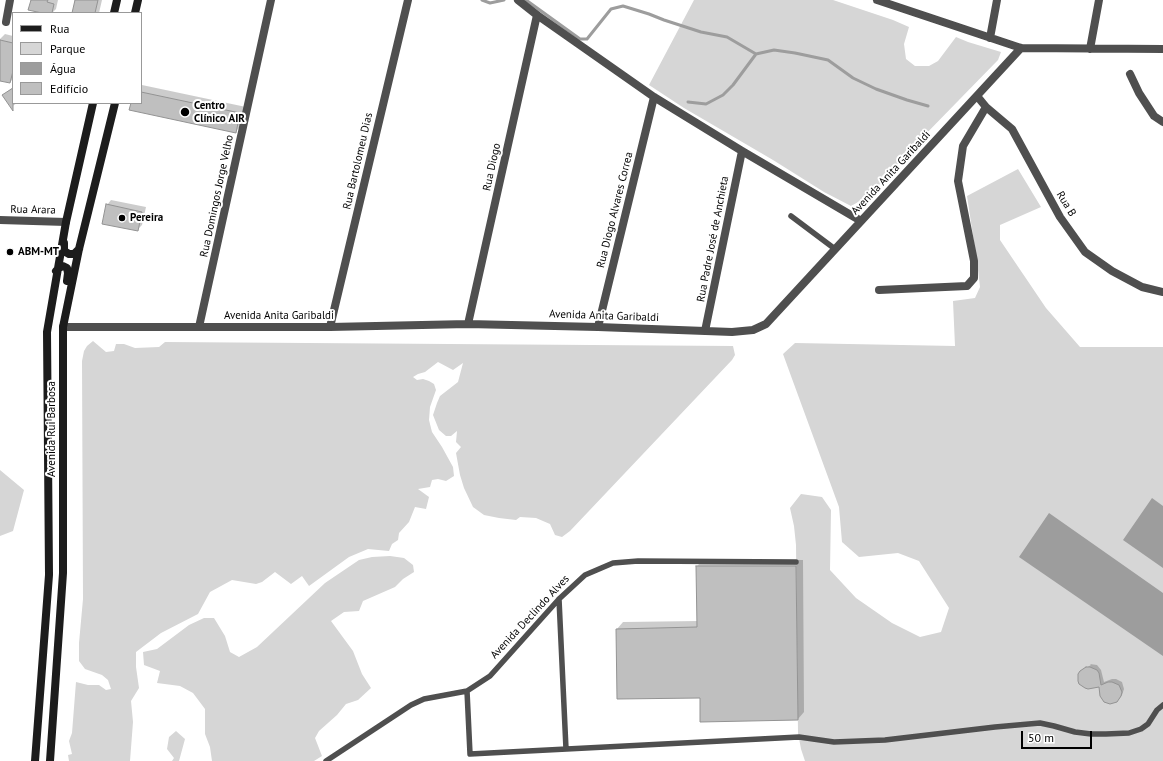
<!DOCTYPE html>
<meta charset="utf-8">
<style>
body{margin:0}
#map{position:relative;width:1163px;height:761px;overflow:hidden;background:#fff;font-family:"PT Sans",sans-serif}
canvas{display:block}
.legend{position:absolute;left:12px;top:12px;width:130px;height:92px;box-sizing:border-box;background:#fff;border:1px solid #999;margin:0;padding:5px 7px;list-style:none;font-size:12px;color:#000}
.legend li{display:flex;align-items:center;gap:8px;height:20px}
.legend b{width:20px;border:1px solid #999}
.scale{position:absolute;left:1021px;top:731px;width:71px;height:18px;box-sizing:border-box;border:2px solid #000;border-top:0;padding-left:5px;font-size:12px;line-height:14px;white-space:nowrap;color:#000;-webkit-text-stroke:3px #fff;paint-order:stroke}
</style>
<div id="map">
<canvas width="1163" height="761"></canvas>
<ul class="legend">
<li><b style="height:5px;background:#1c1c1c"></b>Rua</li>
<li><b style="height:11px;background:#d6d6d6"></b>Parque</li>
<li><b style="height:11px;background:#9d9d9d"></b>Água</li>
<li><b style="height:11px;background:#bfbfbf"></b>Edifício</li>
</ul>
<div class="scale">50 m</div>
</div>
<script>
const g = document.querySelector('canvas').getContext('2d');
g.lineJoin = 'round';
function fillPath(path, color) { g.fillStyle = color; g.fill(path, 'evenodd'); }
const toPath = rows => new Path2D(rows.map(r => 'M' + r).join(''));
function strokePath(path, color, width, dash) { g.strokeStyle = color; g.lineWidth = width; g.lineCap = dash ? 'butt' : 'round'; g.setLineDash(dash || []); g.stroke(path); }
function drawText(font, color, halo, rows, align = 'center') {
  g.font = font + ' "PT Sans",sans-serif'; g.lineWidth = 4; g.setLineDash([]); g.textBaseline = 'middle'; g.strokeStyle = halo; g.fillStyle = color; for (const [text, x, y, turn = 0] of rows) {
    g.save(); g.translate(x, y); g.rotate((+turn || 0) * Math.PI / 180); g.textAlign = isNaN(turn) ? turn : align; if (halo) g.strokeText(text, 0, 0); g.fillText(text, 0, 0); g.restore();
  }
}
fillPath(toPath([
 [694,0,833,0,893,20,909,27,904,44,906,59,915,66,929,66,938,61,956,37,968,42,1001,52,998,60,919,141,869,196,851,206,824,192,773,160,684,108,649,85],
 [1018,169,1041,207,1000,225,1000,240,1046,308,1080,347,1163,347,1163,761,805,761,801,749,798,733,796,545,794,526,790,508,801,494,822,497,831,510,830,570,856,598,892,623,920,637,941,632,949,608,919,561,898,553,859,557,842,542,839,507,791,376,783,354,795,343,955,346,953,301,975,298,980,287,977,262,967,196],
 [93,341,106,352,114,351,116,344,124,344,135,348,159,347,165,342,733,346,735,355,732,360,570,531,562,537,555,535,550,524,536,518,520,517,516,520,499,518,484,515,473,507,464,488,460,475,456,453,461,447,456,442,457,431,451,436,446,436,439,430,433,415,437,403,440,396,458,382,463,363,453,370,438,362,425,372,418,374,413,377,417,380,423,379,429,381,434,384,436,390,430,407,429,420,432,432,442,447,453,467,454,476,446,481,438,479,432,480,430,487,418,489,429,497,426,509,415,507,409,522,399,533,398,540,392,544,389,551,368,549,349,557,309,586,302,576,291,584,275,572,262,582,256,584,232,580,210,592,198,614,161,633,136,652,136,667,139,688,131,701,133,722,130,761,69,761,68,755,72,754,69,741,72,733,76,682,88,685,99,685,106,690,111,689,108,680,102,675,85,669,79,661,79,643,83,599,82,361,84,351,87,346],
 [0,470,24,490,13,531,0,536],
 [390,556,404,558,413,565,414,572,403,579,395,587,363,601,359,611,344,612,331,621,353,651,362,674,371,688,358,700,346,704,337,715,319,731,315,738,322,756,314,761,212,761,210,747,205,734,205,709,193,693,180,686,157,683,160,671,144,665,143,652,157,649,189,625,204,618,214,618,225,636,230,652,239,657,257,647,325,583,359,560,372,557],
 [176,731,185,739,179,761,172,761,174,758,167,749,169,737]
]), '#d6d6d6');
fillPath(toPath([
 [1152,498,1163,506,1163,568,1123,540],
 [1049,513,1163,593,1163,656,1019,557]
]), '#9d9d9d');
fillPath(toPath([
 [32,0,58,0,56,9,52,13,47,13],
 [75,0,102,0,99,13,73,13],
 [5,34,13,36,13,79,10,82,0,80,0,39],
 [142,85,246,107,242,125,236,131,132,103,141,103,141,86],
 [13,87,13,103,17,103,11,107,3,95],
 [111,200,146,207,142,225,137,230,107,205],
 [704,559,803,560,804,712,798,719,701,697,617,629,623,622,698,621,697,566],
 [1090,664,1097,665,1101,670,1104,682,1112,679,1116,679,1122,682,1124,689,1122,695,1119,699,1081,671,1091,665]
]), '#0003');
strokePath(toPath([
 [482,0,490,3,504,0],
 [526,0,580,39,587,39,611,9,623,6,649,14,664,20,701,32,727,37,756,54,774,50,795,53,828,60,853,78,876,89,907,100,928,106],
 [688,102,706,104,723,95,733,85,756,54]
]), '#9d9d9d', 3);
const building = toPath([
 [31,0,48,0,47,2,54,4,52,13,42,13,28,10,31,0],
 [75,0,98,0,95,13,72,13,75,0],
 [0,40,13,43,13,71,10,83,0,81,0,40],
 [13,88,13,111,2,95,13,88],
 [141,92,240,113,236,133,129,110,131,103,141,103,141,92],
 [106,204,142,212,138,231,102,224,106,204],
 [696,566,796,566,798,720,700,722,700,698,617,699,616,629,697,627,696,566],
 [1086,667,1090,667,1097,670,1099,673,1101,685,1108,682,1112,682,1119,685,1122,692,1121,696,1117,702,1110,704,1104,702,1100,696,1099,687,1088,689,1085,688,1079,684,1078,681,1078,674,1080,671,1086,667]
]);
fillPath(building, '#bfbfbf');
strokePath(building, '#939393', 1);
strokePath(toPath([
 [791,216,835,249],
 [559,599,566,749],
 [467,691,470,754,799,737,834,742,885,740,995,727,1040,723,1054,726,1075,732,1091,734,1106,734,1129,733,1141,729,1148,724,1157,710,1163,705],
 [326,761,411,705,424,699,467,691,490,676,559,599,585,575,613,563,638,561,796,562]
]), '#4f4f4f', 5.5);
strokePath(toPath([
 [518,0,537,15,654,97,742,151,861,221],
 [877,0,1021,48,1163,49],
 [6,22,10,0],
 [990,38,997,0],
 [1090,49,1099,0],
 [1130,74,1139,93,1154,116,1163,122],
 [977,96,986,107,1012,129,1060,217,1085,252,1112,271,1142,287,1163,292],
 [0,220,66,222],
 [879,290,967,286,974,278,974,261,958,181,963,146,986,107],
 [468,324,537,15],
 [63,327,330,327,468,324,598,327,732,332,753,330,766,324,1021,48],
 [199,327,271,0],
 [330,327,408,0],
 [598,327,654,97],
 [705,331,742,151]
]), '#4f4f4f', 8);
strokePath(toPath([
 [114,13,117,0],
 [135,13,138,0],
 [64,243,64,251,69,254,74,254,79,249],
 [56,271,59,268,63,266,67,268,68,273,67,281],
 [35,761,49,575,47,332,66,222,93,103],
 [50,761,63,573,63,327,79,249,115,103]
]), '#1c1c1c', 8);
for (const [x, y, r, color] of [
 [185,112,5,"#000"],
 [122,218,4,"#000"],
 [10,252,4,"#000"]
]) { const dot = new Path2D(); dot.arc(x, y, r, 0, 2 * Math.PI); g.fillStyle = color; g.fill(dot); strokePath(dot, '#fff', 1.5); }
drawText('bold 11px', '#000', '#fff', [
 ["Centro",194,106],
 ["Clínico AIR",194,119],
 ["Pereira",130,218],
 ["ABM-MT",18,252]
], 'left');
drawText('11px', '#000', '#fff', [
 ["Rua Bartolomeu Dias",358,161,-77],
 ["Rua Diogo",492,167,-78],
 ["Avenida Anita Garibaldi",891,173,-47],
 ["Rua Domingos Jorge Velho",217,196,-78],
 ["Rua B",1066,204,59],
 ["Rua Arara",33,210,1],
 ["Rua Diogo Alvares Correa",615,210,-76],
 ["Rua Padre José de Anchieta",713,239,-79],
 ["Avenida Anita Garibaldi",279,316],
 ["Avenida Anita Garibaldi",604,316,2],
 ["Avenida Rui Barbosa",52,429,-90],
 ["Avenida Declindo Alves",530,617,-47]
]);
</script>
